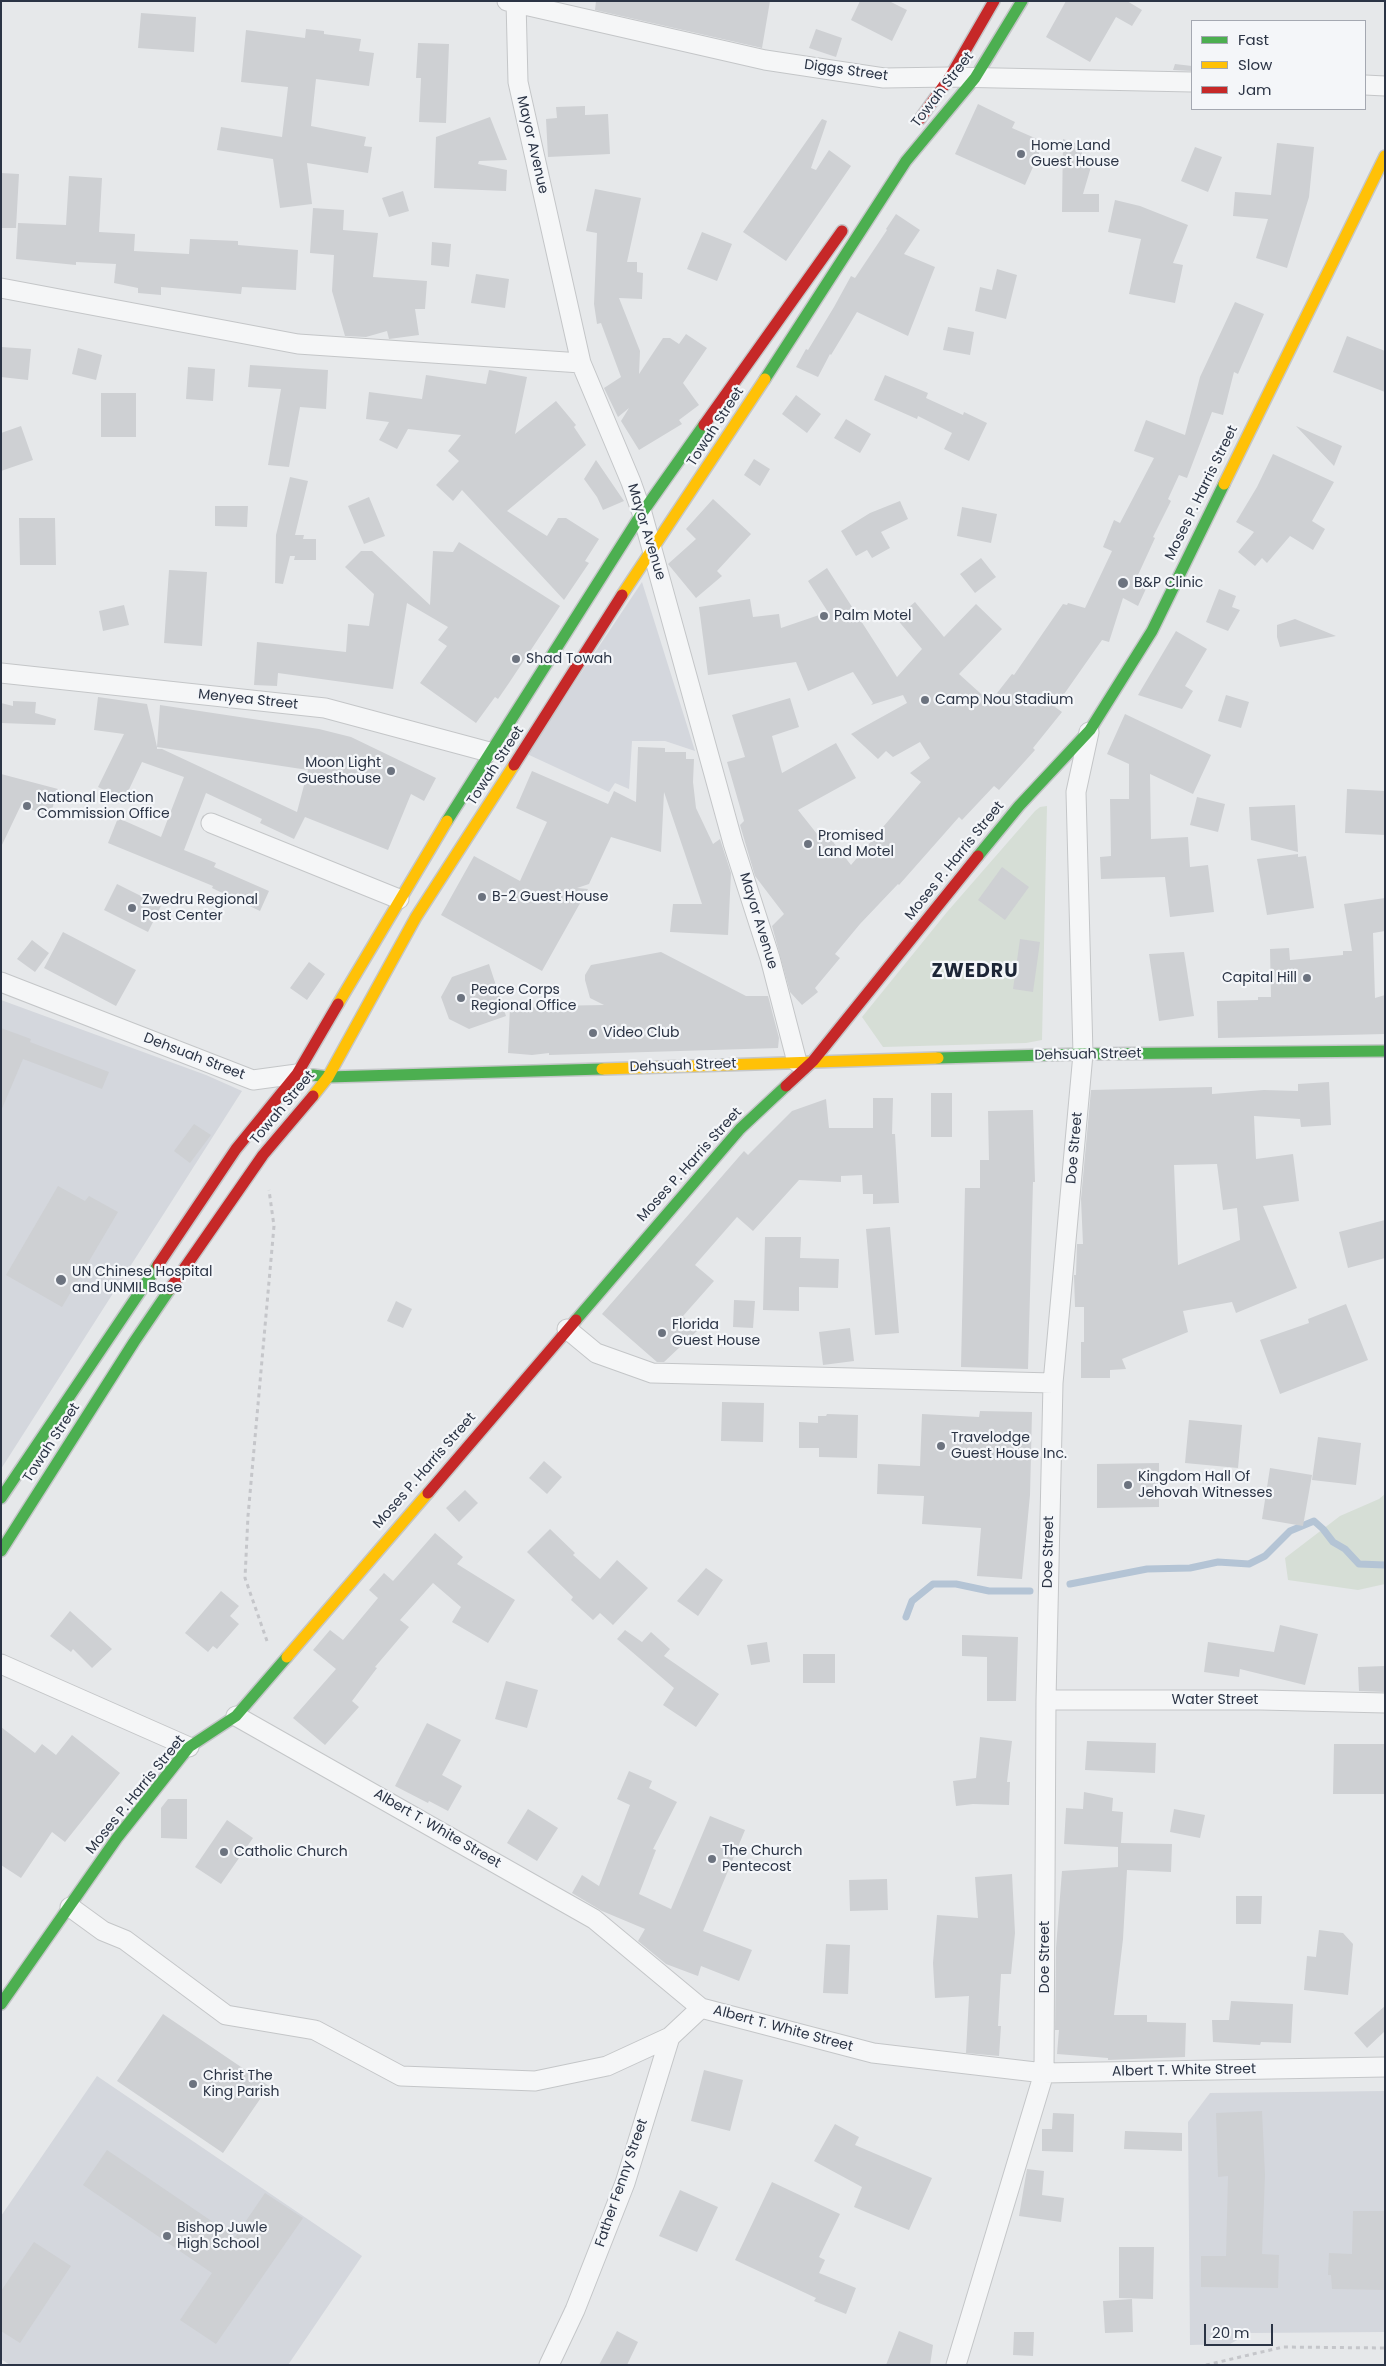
<!DOCTYPE html>
<style>
body{margin:0}
#map{position:relative;width:1386px;height:2366px;overflow:hidden;background:#e6e8ea;font-family:Poppins,sans-serif}
canvas{display:block}
.frame{position:absolute;inset:0;border:2px solid #2b3445;pointer-events:none}
.legend{position:absolute;left:1191px;top:20px;width:175px;height:90px;box-sizing:border-box;background:#f4f6f9;border:1px solid #a4a8b1;margin:0;padding:6px 9px;list-style:none;font-size:15px;color:#2b3445}
.legend li{display:flex;align-items:center;gap:10px;height:25px}
.legend b{width:25px;border:1px solid #a4a8b1}
.scale{position:absolute;left:1204px;top:2324px;width:69px;height:22px;box-sizing:border-box;border:2px solid #2b3445;border-top:0;padding-left:6px;font-size:15px;line-height:18px;white-space:nowrap;color:#2b3445;-webkit-text-stroke:4px #f4f6f9;paint-order:stroke}
</style>
<div id="map">
<canvas width="1386" height="2366"></canvas>
<div class="frame"></div>
<ul class="legend">
<li><b style="height:6px;background:#4caf50"></b>Fast</li>
<li><b style="height:6px;background:#ffc107"></b>Slow</li>
<li><b style="height:6px;background:#c62828"></b>Jam</li>
</ul>
<div class="scale">20 m</div>
</div>
<script>
const g = document.querySelector('canvas').getContext('2d');
g.lineJoin = 'round';
function fillPath(path, color) { g.fillStyle = color; g.fill(path, 'evenodd'); }
const toPath = rows => new Path2D(rows.map(r => 'M' + r).join(''));
function strokePath(path, color, width, dash) { g.strokeStyle = color; g.lineWidth = width; g.lineCap = dash ? 'butt' : 'round'; g.setLineDash(dash || []); g.stroke(path); }
function drawText(font, color, halo, rows, align = 'center') {
  g.font = font + ' Poppins,sans-serif'; g.lineWidth = 4.5; g.setLineDash([]); g.textBaseline = 'middle'; g.strokeStyle = halo; g.fillStyle = color; for (const [text, x, y, turn = 0] of rows) {
    g.save(); g.translate(x, y); g.rotate((+turn || 0) * Math.PI / 180); g.textAlign = isNaN(turn) ? turn : align; if (halo) g.strokeText(text, 0, 0); g.fillText(text, 0, 0); g.restore();
  }
}
fillPath(toPath([
 [642,582,695,751,665,741,632,741,629,789,615,783,609,792,527,754],
 [1,1000,206,1075,242,1091,1,1469],
 [97,2076,362,2256,288,2365,10,2365,1,2359,1,2216],
 [1385,2091,1385,2332,1250,2333,1230,2344,1190,2345,1188,2122,1210,2093]
]), '#d4d7dd');
fillPath(toPath([
 [1047,806,1042,1040,1026,1043,883,1047,862,1017,947,912,1035,811,1040,807],
 [1385,1494,1385,1584,1358,1590,1288,1580,1285,1558,1340,1516,1379,1499]
]), '#d6ded6');
strokePath(toPath([
 [1070,1584,1147,1569,1190,1568,1218,1562,1249,1564,1265,1556,1290,1531,1314,1521,1323,1529,1333,1542,1345,1549,1359,1564,1385,1565],
 [906,1617,912,1601,933,1584,956,1584,989,1591,1030,1591]
]), '#b4c4d5', 7);
fillPath(toPath([
 [596,1,770,1,762,48,595,10],
 [860,1,889,1,907,10,892,41,851,20],
 [1066,1,1127,1,1142,10,1132,26,1116,17,1090,62,1046,37],
 [141,13,196,17,194,52,138,48],
 [306,29,324,31,324,34,361,39,359,51,374,53,369,86,316,79,311,126,366,137,364,146,372,147,368,173,307,163,312,204,280,208,273,159,217,150,221,127,282,137,288,87,241,82,246,30,305,38],
 [816,29,842,38,836,57,809,48],
 [418,43,449,44,446,123,419,122,421,78,416,78],
 [1175,64,1192,66,1192,71,1173,70],
 [978,104,1015,122,1012,128,1044,142,1025,185,955,154],
 [585,106,585,115,608,114,610,154,548,157,546,119,557,118,556,107],
 [490,117,507,160,479,161,478,164,507,170,506,191,434,188,436,137],
 [822,119,827,121,811,168,816,170,829,150,851,166,786,261,743,232],
 [1063,139,1084,146,1081,156,1093,160,1083,194,1099,194,1099,212,1062,212],
 [1277,143,1314,147,1309,197,1287,268,1256,258,1268,219,1233,216,1235,192,1271,195],
 [1195,147,1222,157,1208,192,1181,181],
 [1,173,19,174,16,228,1,228],
 [69,176,102,178,99,232,135,234,134,251,189,254,190,239,238,241,238,245,298,250,296,290,242,287,241,294,161,287,161,295,138,293,138,288,114,283,116,264,76,262,76,265,16,259,18,223,66,225],
 [595,189,641,198,627,262,637,262,637,272,643,273,642,299,619,298,640,351,639,374,663,338,670,338,679,344,686,334,707,348,683,383,699,405,679,420,682,424,639,450,621,421,629,408,618,417,604,388,621,377,601,323,597,324,594,304,597,233,586,231],
 [403,191,409,211,389,217,382,198],
 [1115,200,1140,206,1188,225,1173,263,1183,265,1175,303,1129,294,1141,239,1108,232],
 [313,208,344,210,343,230,378,233,373,277,427,281,425,309,415,309,419,335,389,339,387,331,366,337,345,336,332,291,334,255,310,253],
 [896,214,920,230,904,254,935,267,908,336,857,312,831,355,830,354,818,377,796,367,806,349,808,350,834,307,851,276,855,278,887,230,886,229],
 [702,232,732,244,717,281,687,269],
 [432,242,451,244,449,267,431,265],
 [997,269,1017,275,1006,319,975,311,980,287,992,290],
 [476,274,509,279,505,308,471,303],
 [1235,302,1264,314,1238,374,1234,372,1223,415,1212,412,1187,478,1179,475,1168,499,1171,501,1153,537,1155,538,1138,575,1150,580,1138,606,1123,598,1109,642,1102,640,1055,707,1062,712,1033,748,1035,750,999,790,994,786,962,820,959,817,899,885,898,884,860,924,835,954,840,958,815,988,818,992,802,1005,790,992,772,926,784,914,755,876,740,825,744,821,727,762,745,757,732,715,790,698,799,727,772,736,782,773,836,743,856,778,798,810,821,839,827,834,851,865,921,782,910,773,930,758,920,742,893,757,886,751,878,759,851,734,907,703,903,695,871,705,873,703,853,672,808,691,796,662,708,675,699,607,750,599,753,617,779,614,781,628,828,612,808,581,827,568,897,677,922,649,896,618,915,602,944,637,976,604,1002,629,959,674,990,702,1012,674,1014,675,1063,604,1067,605,1068,603,1085,608,1112,551,1103,547,1114,520,1120,523,1154,458,1134,451,1146,420,1185,435,1200,377],
 [948,327,974,332,970,355,943,350],
 [1347,336,1385,351,1385,392,1333,372],
 [1,347,31,349,28,380,1,377],
 [78,348,102,355,96,380,72,374],
 [250,365,328,370,326,409,300,407,289,467,268,465,281,389,248,387],
 [188,367,215,369,213,401,186,399],
 [489,370,527,377,515,434,556,401,576,425,574,427,586,445,507,511,547,536,558,518,566,518,599,539,585,561,589,563,564,600,462,490,453,501,436,485,459,461,448,451,461,435,408,429,397,449,379,440,389,422,366,419,369,392,422,399,426,375,486,384],
 [885,375,928,393,926,398,963,415,964,412,987,423,969,461,944,449,952,433,918,416,917,419,874,400],
 [101,393,136,393,136,437,101,437],
 [796,395,821,414,807,433,782,414],
 [846,419,871,434,860,453,834,438],
 [21,426,33,460,1,471,1,433],
 [1296,426,1342,446,1334,466],
 [1273,454,1334,482,1312,521,1325,529,1313,550,1290,536,1267,563,1262,558,1255,566,1238,552,1254,532,1236,522,1257,487],
 [754,459,770,469,760,486,744,475],
 [596,460,624,501,603,510,597,497,584,479],
 [290,477,308,481,295,535,304,535,303,539,316,539,316,560,294,560,295,556,290,556,283,584,275,583,276,535],
 [369,497,385,536,364,544,348,506],
 [713,499,751,534,717,571,722,576,696,598,668,564,696,539,686,529],
 [900,501,908,519,881,532,890,548,872,558,867,550,856,556,841,531,870,513],
 [215,506,248,506,247,527,215,526],
 [962,507,997,514,991,543,957,536],
 [19,518,55,518,56,565,20,565],
 [459,542,560,606,509,683,498,699,495,697,476,723,420,683,447,646,438,640,448,627,407,603,393,689,278,673,277,686,254,685,257,642,346,652,348,624,369,626,374,594,345,567,361,551,372,551,430,605,433,551,453,552],
 [981,558,996,577,975,593,960,574],
 [169,570,207,572,202,646,164,643],
 [1219,589,1236,596,1232,607,1240,610,1228,631,1206,622],
 [124,605,129,625,103,631,99,611],
 [1295,619,1336,636,1280,647,1277,637,1277,625],
 [1176,631,1207,649,1185,686,1193,691,1182,709,1138,695],
 [1226,695,1249,702,1241,728,1218,721],
 [98,697,147,704,157,747,160,705,319,729,351,737,436,778,424,801,411,794,388,850,305,817,294,839,260,823,262,819,206,793,184,850,216,863,214,867,269,891,260,911,212,888,213,886,108,843,118,818,161,837,184,777,142,762,124,800,98,787,124,734,94,730],
 [157,747,308,770,297,812,162,749,157,749],
 [13,701,36,702,35,713,56,719,55,725,1,723,1,703,13,706],
 [1125,714,1211,755,1193,794,1150,774,1151,839,1188,837,1190,867,1208,865,1214,912,1170,917,1165,877,1101,879,1100,857,1111,856,1110,799,1129,799,1129,764,1107,754],
 [638,747,665,748,665,752,686,752,686,759,694,759,693,782,696,808,713,844,720,839,731,873,728,935,670,932,673,904,702,904,664,792,661,852,611,837,589,884,577,888,588,889,542,971,441,915,474,856,520,881,547,822,516,808,532,771,608,804,614,791,636,802],
 [1,774,58,789,50,817,21,805,1,847],
 [1347,789,1385,791,1385,835,1345,833],
 [1197,797,1225,804,1218,832,1190,825],
 [1295,805,1298,852,1251,840,1249,807],
 [1298,854,1298,857,1306,856,1314,908,1267,915,1257,859],
 [1002,867,1029,887,1005,920,978,900],
 [117,884,161,906,148,932,104,910],
 [1385,898,1385,931,1373,933,1375,998,1385,995,1385,1034,1218,1038,1217,1001,1258,1000,1258,997,1271,997,1270,949,1289,948,1290,960,1343,955,1343,951,1352,951,1344,904],
 [63,932,136,970,116,1006,44,968],
 [1020,939,1040,942,1033,992,1013,989],
 [32,940,49,953,35,972,17,959],
 [661,952,746,996,768,996,779,1038,778,1048,549,1055,549,1053,532,1055,508,1053,510,1006,548,1008,548,1006,604,1005,590,998,585,980,585,975,591,965],
 [1184,952,1194,1016,1159,1021,1149,954],
 [309,962,325,974,307,1000,290,988],
 [489,964,506,1016,469,1029,449,1019,441,997,452,977],
 [1,1028,31,1039,30,1042,109,1072,102,1089,23,1059,1,1111],
 [1329,1082,1331,1125,1301,1127,1300,1119,1254,1116,1256,1159,1293,1154,1299,1201,1263,1206,1297,1288,1236,1313,1232,1302,1183,1311,1188,1332,1122,1359,1126,1369,1110,1370,1110,1378,1081,1378,1081,1342,1084,1342,1084,1307,1075,1307,1074,1275,1076,1275,1077,1244,1083,1244,1081,1199,1091,1090,1212,1087,1212,1094,1264,1090,1298,1091,1298,1084],
 [1217,1164,1223,1210,1237,1208,1240,1240,1178,1265,1174,1165],
 [931,1093,952,1093,952,1137,931,1137],
 [873,1098,893,1098,892,1134,895,1134,899,1203,873,1204,873,1194,863,1194,862,1175,841,1176,841,1182,799,1180,753,1231,737,1217,695,1265,714,1281,683,1316,697,1331,664,1362,657,1362,602,1314,744,1151,748,1155,792,1111,826,1099,829,1128,873,1128],
 [1033,1110,1035,1182,1033,1182,1028,1369,961,1367,965,1188,980,1188,980,1160,989,1160,988,1111],
 [194,1124,211,1135,190,1163,174,1151],
 [58,1186,85,1201,89,1196,118,1212,62,1307,6,1275],
 [1385,1220,1385,1258,1348,1268,1339,1232],
 [890,1227,899,1333,875,1335,866,1229],
 [765,1237,801,1237,800,1258,839,1259,838,1288,799,1287,799,1311,763,1310],
 [734,1300,755,1301,753,1328,733,1327],
 [396,1301,412,1309,403,1328,387,1321],
 [1346,1304,1368,1360,1280,1394,1260,1340,1309,1323,1308,1319],
 [850,1328,854,1361,823,1365,819,1332],
 [722,1402,764,1403,763,1442,721,1441],
 [980,1411,1032,1412,1030,1495,1022,1579,977,1576,981,1528,922,1524,924,1496,877,1494,878,1464,920,1466,922,1414,979,1417],
 [827,1414,858,1415,857,1458,819,1457,819,1448,799,1448,799,1422,818,1423,818,1416,826,1416],
 [1189,1420,1242,1425,1238,1468,1185,1463],
 [1318,1437,1361,1443,1356,1485,1312,1480],
 [544,1461,562,1477,547,1494,529,1478],
 [1159,1463,1159,1507,1097,1508,1097,1464],
 [1270,1468,1312,1475,1303,1526,1262,1519],
 [465,1490,478,1503,459,1522,446,1508],
 [550,1529,575,1553,573,1555,600,1579,617,1560,648,1588,613,1625,600,1613,593,1620,571,1600,573,1597,527,1552],
 [435,1533,463,1557,457,1564,515,1600,488,1643,452,1622,461,1607,433,1583,400,1620,409,1627,375,1667,377,1668,352,1701,359,1707,325,1745,293,1718,336,1669,313,1650,330,1630,343,1640,378,1598,369,1590,384,1573,393,1581],
 [706,1568,723,1580,698,1616,677,1601],
 [221,1591,239,1606,230,1616,239,1624,217,1649,213,1646,208,1652,185,1633],
 [70,1611,112,1649,92,1668,73,1649,71,1652,50,1636],
 [1280,1625,1318,1634,1305,1685,1240,1669,1239,1677,1204,1672,1208,1642,1274,1652],
 [625,1630,642,1642,651,1632,670,1649,664,1656,719,1694,696,1727,663,1705,674,1688,617,1639],
 [962,1635,1018,1637,1016,1701,987,1701,987,1657,962,1656],
 [767,1642,770,1662,751,1665,747,1645],
 [803,1654,835,1654,835,1683,803,1683],
 [1385,1666,1385,1692,1359,1691,1358,1667],
 [506,1681,538,1690,527,1728,495,1719],
 [427,1723,461,1740,442,1775,462,1786,448,1811,429,1801,428,1803,395,1786],
 [1,1727,35,1753,42,1744,56,1755,72,1735,120,1773,65,1842,52,1832,21,1878,1,1865],
 [980,1737,1012,1741,1007,1782,1010,1782,1009,1805,973,1804,956,1806,953,1781,976,1778],
 [1087,1741,1156,1743,1155,1773,1085,1770],
 [1334,1744,1385,1744,1385,1794,1333,1794],
 [629,1771,652,1781,649,1788,677,1802,653,1849,656,1850,639,1894,671,1909,710,1816,745,1830,703,1931,752,1950,739,1981,701,1966,698,1976,666,1964,638,1941,645,1929,602,1911,572,1893,582,1875,599,1886,630,1805,617,1799],
 [1084,1792,1113,1798,1112,1811,1123,1812,1121,1843,1172,1844,1171,1872,1127,1870,1123,1939,1114,2015,1147,2015,1147,2022,1186,2023,1185,2057,1108,2060,1108,2058,1057,2054,1059,2030,1055,2030,1056,1948,1062,1871,1118,1867,1118,1847,1064,1844,1066,1808,1083,1809],
 [168,1799,187,1799,187,1839,161,1838,161,1808],
 [528,1809,558,1828,537,1861,507,1843],
 [1174,1809,1205,1815,1200,1838,1170,1832],
 [227,1820,253,1838,221,1884,195,1867],
 [1012,1874,1015,1933,1011,1974,1001,1974,998,2026,1001,2026,999,2056,966,2053,969,1996,935,1998,933,1963,937,1915,978,1918,975,1877],
 [887,1879,888,1910,850,1911,849,1880],
 [1236,1896,1262,1896,1261,1924,1236,1924],
 [1319,1930,1343,1933,1353,1944,1348,1995,1304,1990,1307,1956,1316,1957],
 [826,1944,850,1945,848,1994,823,1993],
 [1231,2001,1293,2004,1291,2043,1261,2042,1260,2045,1213,2042,1212,2020,1229,2020],
 [1385,2006,1385,2031,1367,2048,1354,2033],
 [163,2014,269,2086,223,2153,117,2081],
 [704,2070,743,2080,730,2131,691,2121],
 [1262,2111,1265,2175,1262,2254,1279,2255,1278,2288,1201,2287,1201,2256,1226,2256,1228,2176,1218,2177,1216,2113],
 [1053,2113,1074,2114,1073,2152,1042,2151,1042,2129,1052,2129],
 [835,2124,859,2137,855,2145,932,2178,909,2230,854,2207,862,2187,814,2161],
 [1125,2131,1182,2133,1182,2151,1124,2149],
 [107,2150,235,2237,265,2193,303,2218,216,2344,180,2320,212,2273,83,2185],
 [1027,2169,1044,2171,1042,2195,1064,2198,1061,2222,1019,2216],
 [772,2182,840,2214,819,2257,825,2260,819,2273,856,2288,846,2314,814,2301,816,2298,735,2260],
 [680,2190,718,2207,697,2252,659,2236],
 [1353,2211,1385,2211,1385,2290,1332,2289,1331,2275,1328,2275,1329,2253,1352,2254],
 [34,2242,71,2266,20,2343,1,2331,1,2291],
 [1119,2247,1154,2247,1153,2299,1119,2298],
 [1132,2299,1133,2332,1105,2333,1103,2301],
 [617,2331,638,2342,627,2365,599,2365],
 [899,2331,933,2345,930,2365,886,2365],
 [1014,2332,1034,2332,1033,2356,1013,2355]
]), '#ced0d3');
const street = toPath([
 [507,1,765,60,884,78,950,77,1192,82],
 [516,1,518,82,581,363,631,482,642,513,733,843,770,958,797,1062],
 [1365,85,1385,86],
 [1,288,298,344,581,363],
 [1,673,325,708,489,752],
 [211,823,399,899],
 [1,982,253,1080,297,1074],
 [567,1329,596,1353,652,1373,1053,1383],
 [1,1664,189,1747],
 [1046,1700,1261,1700,1385,1703],
 [236,1716,594,1919,701,2008,873,2053,1044,2073,1385,2067],
 [70,1907,103,1931,125,1940,226,2015,315,2030,401,2076,535,2081,607,2066,670,2037],
 [549,2365,575,2310,625,2183,670,2037,701,2008],
 [956,2365,1044,2073,1046,1700,1053,1383,1083,1054,1076,792,1089,732]
]);
const fast = toPath([
 [765,379,906,161,975,78,1022,1],
 [447,821,642,513,704,425],
 [978,856,1019,806,1090,730,1152,631,1224,484],
 [938,1058,1083,1054,1385,1051],
 [313,1075,328,1077,602,1069],
 [576,1320,740,1129,786,1086],
 [1,1498,158,1265],
 [1,1551,134,1342,170,1289],
 [1,2004,117,1838,189,1747,236,1716,287,1657]
]);
const slow = toPath([
 [1224,484,1385,156],
 [622,595,765,379],
 [338,1004,447,821],
 [602,1069,938,1058],
 [313,1096,328,1077,416,917,514,765],
 [287,1657,428,1493]
]);
const jam = toPath([
 [920,119,950,77,994,1],
 [704,425,842,231],
 [514,765,622,595],
 [786,1086,813,1061,978,856],
 [158,1265,236,1149,297,1074,338,1004],
 [170,1289,263,1155,313,1096],
 [428,1493,576,1320]
]);
strokePath(street, '#c4c6c8', 21);
strokePath(fast, '#c4c6c8', 14);
strokePath(slow, '#c4c6c8', 14);
strokePath(jam, '#c4c6c8', 14);
strokePath(toPath([
 [267,1641,245,1578,248,1516,274,1226,269,1190],
 [1206,2365,1283,2347,1385,2348]
]), '#c5c6ca', 3, [4, 4]);
strokePath(street, '#f5f6f7', 19);
strokePath(fast, '#4caf50', 11);
strokePath(slow, '#ffc107', 11);
strokePath(jam, '#c62828', 11);
for (const [x, y, r, color] of [
 [1021,154,5,"#6c737f"],
 [1123,583,6,"#6c737f"],
 [824,616,5,"#6c737f"],
 [516,659,5,"#6c737f"],
 [925,700,5,"#6c737f"],
 [391,771,5,"#6c737f"],
 [27,806,5,"#6c737f"],
 [808,844,5,"#6c737f"],
 [482,897,5,"#6c737f"],
 [132,908,5,"#6c737f"],
 [1307,978,5,"#6c737f"],
 [461,998,5,"#6c737f"],
 [593,1033,5,"#6c737f"],
 [61,1280,6,"#6c737f"],
 [662,1333,5,"#6c737f"],
 [941,1446,5,"#6c737f"],
 [1128,1485,5,"#6c737f"],
 [224,1852,5,"#6c737f"],
 [712,1859,5,"#6c737f"],
 [193,2084,5,"#6c737f"],
 [167,2236,5,"#6c737f"]
]) { const dot = new Path2D(); dot.arc(x, y, r, 0, 2 * Math.PI); g.fillStyle = color; g.fill(dot); strokePath(dot, '#f4f6f9', 2); }
drawText('14px', '#2b3445', '#f4f6f9', [
 ["Diggs Street",846,71,8],
 ["Towah Street",943,90,-52],
 ["Mayor Avenue",532,145,77],
 ["Towah Street",716,427,-57],
 ["Moses P. Harris Street",1202,493,-64],
 ["Mayor Avenue",646,532,73],
 ["Menyea Street",248,700,6],
 ["Towah Street",496,766,-57],
 ["Moses P. Harris Street",955,861,-51],
 ["Mayor Avenue",758,921,73],
 ["Dehsuah Street",1088,1055,-1],
 ["Dehsuah Street",194,1057,21],
 ["Dehsuah Street",683,1066,-2],
 ["Towah Street",283,1108,-50],
 ["Doe Street",1075,1148,-85],
 ["Moses P. Harris Street",690,1165,-48],
 ["Towah Street",52,1443,-57],
 ["Moses P. Harris Street",425,1471,-49],
 ["Doe Street",1049,1552,-89],
 ["Water Street",1215,1700],
 ["Moses P. Harris Street",136,1795,-51],
 ["Albert T. White Street",437,1829,30],
 ["Doe Street",1045,1957,-90],
 ["Albert T. White Street",783,2029,15],
 ["Albert T. White Street",1184,2071,-1],
 ["Father Fenny Street",622,2183,-71]
]);
drawText('14px', '#2b3445', '#f4f6f9', [
 ["Home Land",1031,146],
 ["Guest House",1031,162],
 ["B&P Clinic",1134,583],
 ["Palm Motel",834,616],
 ["Shad Towah",526,659],
 ["Camp Nou Stadium",935,700],
 ["Moon Light",381,763,"right"],
 ["Guesthouse",381,779,"right"],
 ["National Election",37,798],
 ["Commission Office",37,814],
 ["Promised",818,836],
 ["Land Motel",818,852],
 ["B-2 Guest House",492,897],
 ["Zwedru Regional",142,900],
 ["Post Center",142,916],
 ["Capital Hill",1297,978,"right"],
 ["Peace Corps",471,990],
 ["Regional Office",471,1006],
 ["Video Club",603,1033],
 ["UN Chinese Hospital",72,1272],
 ["and UNMIL Base",72,1288],
 ["Florida",672,1325],
 ["Guest House",672,1341],
 ["Travelodge",951,1438],
 ["Guest House Inc.",951,1454],
 ["Kingdom Hall Of",1138,1477],
 ["Jehovah Witnesses",1138,1493],
 ["The Church",722,1851],
 ["Pentecost",722,1867],
 ["Catholic Church",234,1852],
 ["Christ The",203,2076],
 ["King Parish",203,2092],
 ["Bishop Juwle",177,2228],
 ["High School",177,2244]
], 'left');
g.letterSpacing = '1px';
drawText('bold 19px', '#1d2536', '#f4f6f9', [
 ["ZWEDRU",975,972]
]);
g.letterSpacing = '0px';
</script>
